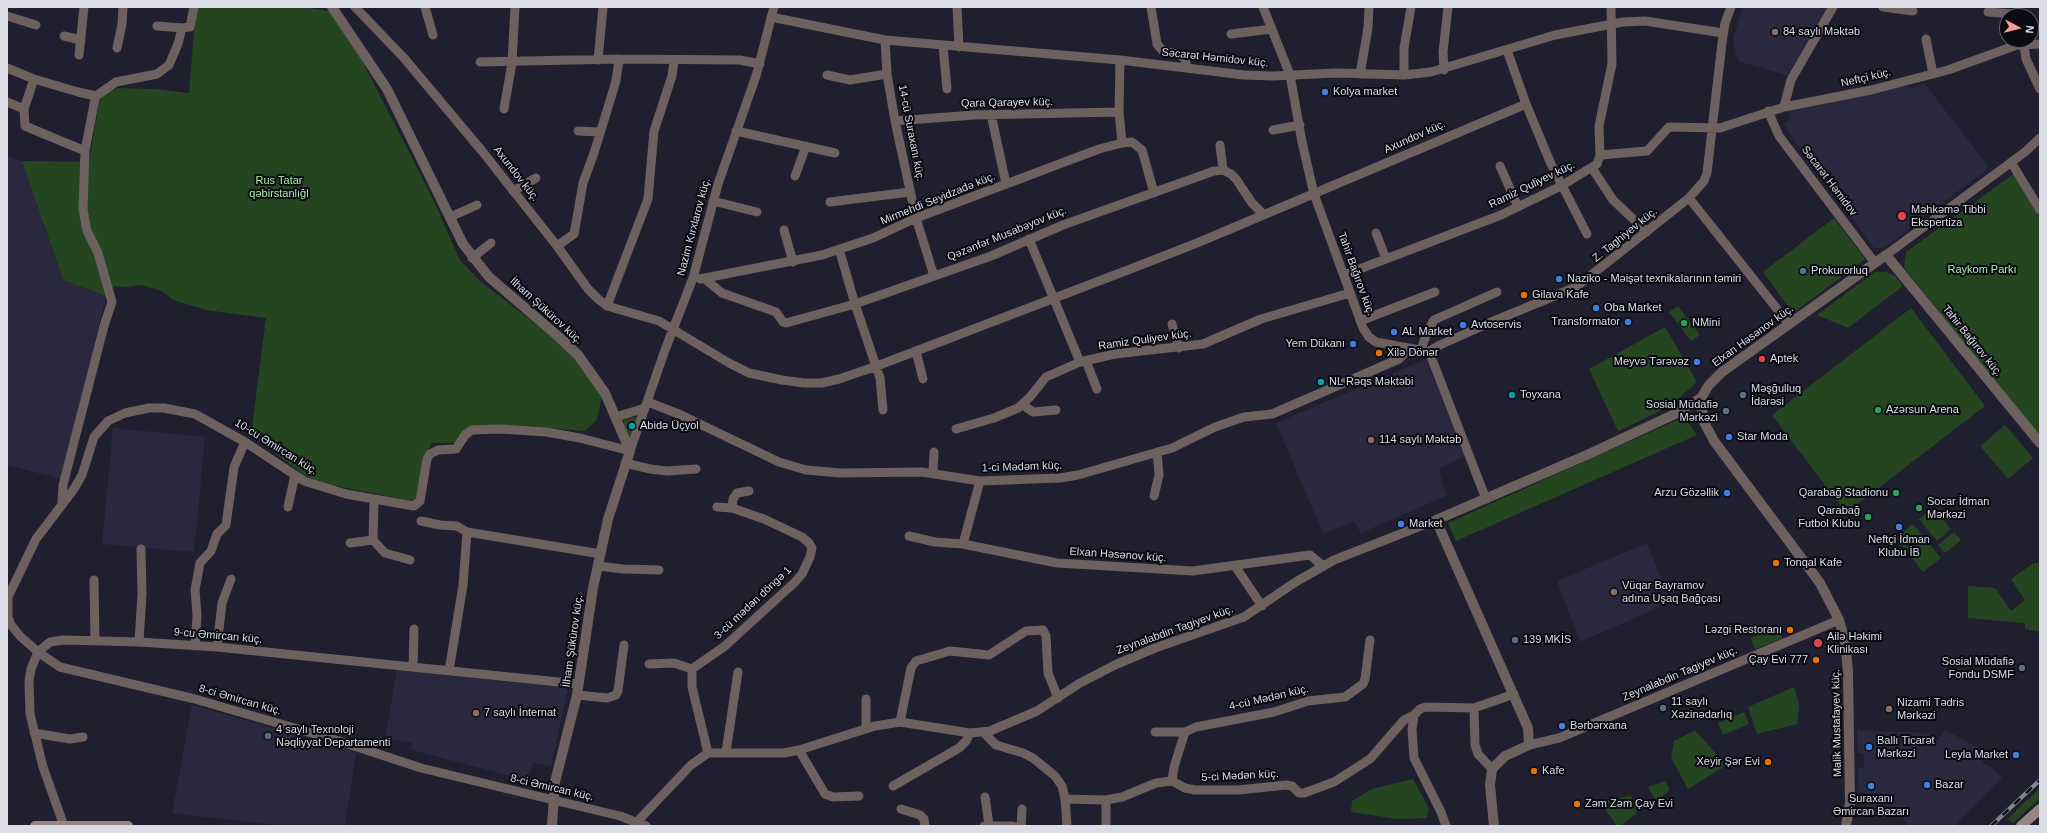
<!DOCTYPE html>
<meta charset="utf-8">
<style>
body{margin:0}
#map{position:relative;width:2047px;height:833px;overflow:hidden;background:#201f30;font-family:Arial,sans-serif}
canvas{display:block}
.frame{position:absolute;inset:0;border:8px solid #dcdce7;pointer-events:none}
.north{position:absolute;left:1999px;top:8px;width:40px;height:40px;box-sizing:border-box;background:#0a0a11;border:1px solid #5e5e67;border-radius:50%;rotate:97deg;font-size:11px;font-weight:700;line-height:16px;text-align:center;color:#dcdce7}
.north::after{content:'';display:block;margin:auto;width:14px;height:18px;background:#f59b97;clip-path:polygon(50% 0,100% 100%,50% 72%,0 100%)}
</style>
<div id="map">
<canvas width="2047" height="833"></canvas>
<div class="frame"></div>
<div class="north">N</div>
</div>
<script>
const g = document.querySelector('canvas').getContext('2d');
g.lineJoin = 'round';
function fillPath(path, color) { g.fillStyle = color; g.fill(path, 'evenodd'); }
const toPath = rows => new Path2D(rows.map(r => 'M' + r).join(''));
function strokePath(path, color, width, dash) { g.strokeStyle = color; g.lineWidth = width; g.lineCap = dash ? 'butt' : 'round'; g.setLineDash(dash || []); g.stroke(path); }
function drawText(font, color, halo, rows, align = 'center') {
  g.font = font + ' Arial,sans-serif'; g.lineWidth = 4; g.setLineDash([]); g.textBaseline = 'middle'; g.strokeStyle = halo; g.fillStyle = color; for (const [text, x, y, turn = 0] of rows) {
    g.save(); g.translate(x, y); g.rotate((+turn || 0) * Math.PI / 180); g.textAlign = isNaN(turn) ? turn : align; if (halo) g.strokeText(text, 0, 0); g.fillText(text, 0, 0); g.restore();
  }
}
fillPath(toPath([
 [1743,7,1829,7,1789,76,1738,61,1733,42,1738,21],
 [1925,84,1989,168,1883,248,1874,248,1789,134,1784,123,1790,120,1788,111,1908,85,1909,89],
 [7,156,22,161,63,280,106,296,61,479,7,465],
 [1426,359,1465,456,1439,469,1446,496,1361,533,1354,521,1323,534,1276,423],
 [113,428,205,437,194,552,102,544],
 [1647,543,1671,602,1580,642,1557,581],
 [397,670,568,688,551,766,533,762,527,780,411,750,412,743,385,738],
 [192,705,356,752,345,826,286,826,172,813],
 [1857,730,1925,733,1938,741,1945,730,1988,753,1982,763,1992,767,2002,778,1955,826,1909,826,1900,815,1866,817,1865,793,1859,792,1858,768,1864,767,1864,754,1858,753]
]), '#2a283e');
fillPath(toPath([
 [196,7,301,7,337,12,432,197,460,260,481,282,564,345,578,360,602,396,597,419,585,431,515,425,468,427,456,443,432,443,424,459,417,502,322,483,304,475,251,435,266,318,206,310,173,300,162,291,142,285,126,287,114,286,106,296,63,280,22,161,89,162,99,104,103,94,118,88,155,89,189,93],
 [2015,173,2040,215,2040,436,1904,268,1906,252],
 [1834,218,1865,259,1793,313,1763,272],
 [1875,272,1886,272,1895,276,1903,286,1848,328,1817,315],
 [1678,306,1700,335,1691,341,1669,312],
 [1911,308,1985,406,1846,513,1772,415],
 [1665,327,1697,382,1677,400,1654,414,1618,431,1589,369],
 [639,416,629,440,623,420],
 [1684,417,1697,435,1456,541,1448,523],
 [2005,425,2033,458,2008,479,1980,446],
 [1933,508,1951,529,1937,541,1919,519],
 [1913,524,1941,558,1923,572,1896,538],
 [1954,532,1961,540,1945,553,1938,545],
 [2040,562,2040,632,2025,629,2025,623,1968,618,1968,586,1995,588,2011,611,2025,600,2011,579,2032,564],
 [1777,626,1782,639,1755,649,1751,638],
 [1794,687,1799,704,1797,724,1757,734,1748,707],
 [1744,712,1749,724,1723,735,1718,723],
 [1695,730,1726,765,1688,789,1671,758,1674,741],
 [1413,779,1429,808,1427,818,1397,819,1351,812,1352,801,1372,789],
 [1665,781,1670,790,1656,801,1648,787],
 [2040,788,2040,798,2013,823,2007,819],
 [1631,796,1637,813,1620,826,1617,826,1600,802]
]), '#244520');
strokePath(toPath([
 [355,7,404,58,482,151,557,246,588,289,598,299,607,306,659,321,729,363,749,373,782,380,804,383,822,383,839,379,877,366,1133,268,1197,243,1526,104],
 [425,7,433,35],
 [957,7,959,47],
 [1151,7,1157,44,1162,50,1180,55,1185,59,1187,68],
 [1263,7,1290,75,1302,142,1314,194,1363,328,1369,337,1376,342,1424,351,1430,354,1486,499],
 [1883,7,1913,11],
 [1988,12,2024,15],
 [7,16,36,25],
 [771,17,885,40,1120,60,1244,75,1273,76,1336,73,1404,75,1431,72,1555,35,1623,22,1645,21,1723,33],
 [157,26,182,28],
 [1231,34,1272,29],
 [64,36,81,40],
 [1926,39,1933,74],
 [885,40,887,74,895,121,916,218,934,276],
 [2023,40,2026,59,2040,89],
 [943,46,947,89],
 [117,48,122,24,123,7],
 [1507,50,1526,104,1551,164,1587,234],
 [79,55,84,7],
 [598,60,603,7],
 [1120,60,1119,112,1122,143],
 [480,62,619,59,740,60,760,64],
 [7,68,34,79,78,92,96,96],
 [1444,70,1443,52,1448,7],
 [1360,74,1368,28,1369,7],
 [827,75,850,80,887,74],
 [1404,75,1404,48,1411,7],
 [34,79,24,109,25,126,85,151],
 [7,102,24,109],
 [1784,107,1791,80,1833,7],
 [504,109,512,63,515,7],
 [1768,111,1779,136,1875,263],
 [991,114,1006,184],
 [895,121,974,115,1119,112],
 [1273,130,1300,125],
 [578,131,600,132],
 [736,131,835,153],
 [1220,145,1223,170],
 [1600,155,1647,151,1669,127,1720,128,1784,107,1871,90,1948,70,2017,45,2040,44],
 [2011,162,2040,210],
 [1500,166,1518,207],
 [1592,168,1613,200,1647,232],
 [795,176,806,146],
 [513,191,536,178],
 [1689,198,1704,181,1707,173,1722,43,1725,23,1731,7],
 [713,201,757,212],
 [830,202,910,192],
 [450,217,477,205],
 [784,230,793,262],
 [1376,233,1386,259],
 [1029,239,1080,362],
 [557,246,574,234,575,229,583,183,594,153,616,81,619,59],
 [839,249,855,304,880,378,883,410],
 [1886,255,2025,152,2040,138],
 [472,258,491,243],
 [1344,275,1501,215,1561,186,1597,164,1600,155,1599,126,1612,64,1611,7],
 [700,279,822,255,873,238,916,218,1099,149,1122,143,1132,142,1142,150,1154,193],
 [705,279,722,293,776,312,783,322,786,323,855,304,991,256,1063,225,1214,171,1223,170,1231,174,1236,179,1252,203,1264,215],
 [607,306,648,199,654,131,672,76,674,61],
 [1360,321,1435,292],
 [1172,324,1179,348],
 [1421,350,1427,332,1434,320,1497,292],
 [916,351,923,379],
 [1428,352,1440,345,1489,323,1576,287,1689,198,1789,324],
 [1086,361,1097,389],
 [648,402,681,415,779,462,806,470,840,473,922,472,980,481,1060,478,1078,475,1172,448,1215,427,1244,417,1272,414,1399,359,1410,348],
 [1023,405,1033,412,1056,410],
 [616,417,645,408],
 [956,429,994,418,1018,408,1030,397,1046,377,1080,362,1115,354,1203,344,1261,319,1350,293],
 [625,463,650,469,667,471,696,469],
 [933,473,934,452],
 [1154,496,1159,475,1157,452],
 [374,501,373,540,385,553,410,560],
 [62,504,63,485,104,326,112,302,98,253,87,231,83,209,85,151,94,104,96,96,116,82,157,74,169,65,178,44,182,28,190,27,194,7],
 [288,507,295,475],
 [732,508,733,499,737,493,749,491],
 [421,521,440,525,457,526,467,532,601,554],
 [909,536,935,542,963,544,1057,563,1193,571,1310,555,1323,566],
 [350,543,373,540],
 [963,544,980,481],
 [598,566,623,569,659,570],
 [1235,566,1262,606],
 [94,580,95,641],
 [139,642,142,594,141,549],
 [195,646,197,615,195,590,200,563,211,551,217,534,226,525,234,467,245,442],
 [217,647,222,603,231,579],
 [649,664,674,663,692,669,692,687,708,753],
 [413,667,414,629],
 [692,669,725,646,794,583,802,574,810,557,812,548,809,543,802,537,764,519,732,508,717,507],
 [449,671,463,585,467,532],
 [577,695,607,698,616,695,618,691,624,645],
 [866,699,866,729],
 [1474,708,1475,745,1478,754,1492,769],
 [900,722,911,668,916,661,950,651,989,655,1026,631,1043,630,1046,636,1048,673,1058,698],
 [983,732,996,745,1023,753,1033,758,1055,776,1062,786,1065,799,1067,826],
 [1155,732,1185,732],
 [34,733,70,739,83,737],
 [1529,745,1559,738,1839,620],
 [799,750,825,794,833,797,859,796],
 [726,752,738,672],
 [1172,781,1174,767,1185,732,1196,727,1274,712,1308,701,1345,697,1363,684,1365,679,1370,640],
 [893,786,959,748,966,741,970,733],
 [985,797,989,825],
 [1065,799,1106,800,1122,797,1156,783,1172,781,1185,788,1195,790,1238,790,1286,785,1292,786,1299,793,1304,793,1334,782,1370,759,1404,720,1414,715],
 [1106,800,1106,826],
 [901,809,920,815,924,819,925,826],
 [64,826,43,767,30,714,29,681,31,669,38,652,50,642,63,640,139,642,217,647,578,684],
 [633,826,691,765,708,753,784,753,799,750,875,726,900,722,970,733,990,731,1037,711,1080,683,1115,665,1155,648,1244,617,1294,583,1334,560,1436,520],
 [646,826,620,816,421,768,339,741,195,699,60,667,38,652,20,636,11,625,8,617,8,597,36,539,74,489,82,475,94,437,108,421,125,413,149,408,164,408,195,414,245,442,304,481,346,494,414,506,420,501,427,459,430,454,438,450,456,449,465,435,472,430,501,429,546,432,580,438,630,451,665,350,693,278,718,184,756,76,774,7],
 [984,826,1013,826],
 [1021,826,1022,809],
 [1446,826,1441,812,1414,758,1412,730,1414,715,1420,709,1426,707,1474,708,1514,694]
]), '#6c615e', 9);
strokePath(toPath([
 [332,7,387,89,463,244,489,277,559,337,578,355,605,393,630,451,608,519,593,588,577,695,555,782,552,826],
 [1701,398,1703,420,1714,441,1820,583,1839,620,1845,641,1848,672,1850,802,1846,826],
 [1494,826,1490,785,1492,769,1505,756,1529,745,1528,728,1436,520,1589,454,1675,414,1701,398,1709,385,1722,372,1886,255,2040,443]
]), '#6c615e', 10);
strokePath(toPath([
 [35,826,128,826],
 [2021,826,2040,809]
]), '#968581', 10);
const rail = toPath([
 [1991,826,2040,780]
]);
strokePath(rail, '#858592', 4);
strokePath(rail, '#0a0a11', 2.5, [8]);
for (const [x, y, r, color] of [
 [1775,32,4,"#8d6e63"],
 [1325,92,4,"#3f7fe0"],
 [1902,216,5,"#e0444e"],
 [1803,271,4,"#5c6f8a"],
 [1559,279,4,"#3f7fe0"],
 [1524,295,4,"#e8710a"],
 [1596,308,4,"#3f7fe0"],
 [1628,322,4,"#3f7fe0"],
 [1684,323,4,"#2e9e5b"],
 [1463,325,4,"#3f7fe0"],
 [1394,332,4,"#3f7fe0"],
 [1353,344,4,"#3f7fe0"],
 [1379,353,4,"#e8710a"],
 [1762,359,4,"#e0444e"],
 [1697,362,4,"#3f7fe0"],
 [1321,382,4,"#0f9aa8"],
 [1512,395,4,"#0f9aa8"],
 [1743,395,4,"#5c6f8a"],
 [1878,410,4,"#2e9e5b"],
 [1726,411,4,"#5c6f8a"],
 [632,426,4,"#0f9aa8"],
 [1729,437,4,"#3f7fe0"],
 [1371,440,4,"#8d6e63"],
 [1727,493,4,"#3f7fe0"],
 [1896,493,4,"#2e9e5b"],
 [1919,508,4,"#2e9e5b"],
 [1868,517,4,"#2e9e5b"],
 [1401,524,4,"#3f7fe0"],
 [1899,527,4,"#3f7fe0"],
 [1776,563,4,"#e8710a"],
 [1614,592,4,"#8d6e63"],
 [1790,630,4,"#e8710a"],
 [1515,640,4,"#5c6f8a"],
 [1818,643,5,"#e0444e"],
 [1816,660,4,"#e8710a"],
 [2022,668,4,"#5c6f8a"],
 [1663,708,4,"#5c6f8a"],
 [1889,709,4,"#8d6e63"],
 [476,713,4,"#8d6e63"],
 [1562,726,4,"#3f7fe0"],
 [268,736,4,"#5c6f8a"],
 [1869,747,4,"#3f7fe0"],
 [2016,755,4,"#3f7fe0"],
 [1768,762,4,"#e8710a"],
 [1534,771,4,"#e8710a"],
 [1927,785,4,"#3f7fe0"],
 [1871,786,4,"#3f7fe0"],
 [1577,804,4,"#e8710a"]
]) { const dot = new Path2D(); dot.arc(x, y, r, 0, 2 * Math.PI); g.fillStyle = color; g.fill(dot); strokePath(dot, '#0a0a11', 1.5); }
drawText('11px', '#dcdce7', '#0a0a11', [
 ["84 saylı Məktəb",1783,32],
 ["Kolya market",1333,92],
 ["Məhkəmə Tibbi",1911,210],
 ["Ekspertiza",1911,223],
 ["Prokurorluq",1811,271],
 ["Naziko - Məişət texnikalarının təmiri",1567,279],
 ["Gilava Kafe",1532,295],
 ["Oba Market",1604,308],
 ["Transformator",1620,322,"right"],
 ["NMini",1692,323],
 ["Avtoservis",1471,325],
 ["AL Market",1402,332],
 ["Yem Dükanı",1345,344,"right"],
 ["Xilə Dönər",1387,353],
 ["Aptek",1770,359],
 ["Meyvə Tərəvəz",1689,362,"right"],
 ["NL Rəqs Məktəbi",1329,382],
 ["Məşğulluq",1751,389],
 ["İdarəsi",1751,402],
 ["Toyxana",1520,395],
 ["Sosial Müdafiə",1718,405,"right"],
 ["Mərkəzi",1718,418,"right"],
 ["Azərsun Arena",1886,410],
 ["Abidə Üçyol",640,426],
 ["Star Moda",1737,437],
 ["114 saylı Məktəb",1379,440],
 ["Arzu Gözəllik",1719,493,"right"],
 ["Qarabağ Stadionu",1888,493,"right"],
 ["Socar İdman",1927,502],
 ["Mərkəzi",1927,515],
 ["Qarabağ",1860,511,"right"],
 ["Futbol Klubu",1860,524,"right"],
 ["Market",1409,524],
 ["Neftçi İdman",1899,540,"center"],
 ["Klubu İB",1899,553,"center"],
 ["Tonqal Kafe",1784,563],
 ["Vüqar Bayramov",1622,586],
 ["adına Uşaq Bağçası",1622,599],
 ["Ləzgi Restoranı",1782,630,"right"],
 ["Ailə Həkimi",1827,637],
 ["Klinikası",1827,650],
 ["139 MKİS",1523,640],
 ["Çay Evi 777",1808,660,"right"],
 ["Sosial Müdafiə",2014,662,"right"],
 ["Fondu DSMF",2014,675,"right"],
 ["11 saylı",1671,702],
 ["Xəzinədarlıq",1671,715],
 ["Nizami Tədris",1897,703],
 ["Mərkəzi",1897,716],
 ["7 saylı İnternat",484,713],
 ["Bərbərxana",1570,726],
 ["4 saylı Texnoloji",276,730],
 ["Nəqliyyat Departamenti",276,743],
 ["Ballı Ticarət",1877,741],
 ["Mərkəzi",1877,754],
 ["Leyla Market",2008,755,"right"],
 ["Xeyir Şər Evi",1760,762,"right"],
 ["Kafe",1542,771],
 ["Bazar",1935,785],
 ["Suraxanı",1871,799,"center"],
 ["Əmircan Bazarı",1871,812,"center"],
 ["Zəm Zəm Çay Evi",1585,804]
], 'left');
drawText('11px', '#dcdce7', '#0a0a11', [
 ["Səcarət Həmidov küç.",1215,58,6],
 ["Neftçi küç.",1866,78,-13],
 ["Qara Qarayev küç.",1007,103,-1],
 ["14-cü Suraxanı küç.",911,133,79],
 ["Axundov küç.",1415,137,-24],
 ["Axundov küç.",516,174,52],
 ["Səcarət Həmidov",1829,181,53],
 ["Ramiz Quliyev küç.",1532,185,-26],
 ["Mirmehdi Seyidzadə küç.",938,199,-22],
 ["Nazim Kırxlarov küç.",694,227,-75],
 ["Qəzənfər Musabəyov küç.",1007,234,-22],
 ["Z. Taghiyev küç.",1625,235,-39],
 ["Tahir Bağırov küç.",1356,274,70],
 ["İlham Şükürov küç.",546,311,42],
 ["Elxan Həsənov küç.",1753,336,-36],
 ["Ramiz Quliyev küç.",1145,340,-8],
 ["Tahir Bağırov küç.",1972,341,51],
 ["10-cu Əmircan küç.",276,447,32],
 ["1-ci Mədəm küç.",1022,467,-2],
 ["Elxan Həsənov küç.",1118,555,4],
 ["3-cü mədən döngə 1",753,603,-43],
 ["Zeynalabdin Tagiyev küç.",1175,630,-20],
 ["9-cu Əmircan küç.",218,636,5],
 ["İlham Şükürov küç.",573,641,-82],
 ["Zeynalabdin Tagiyev küç.",1680,674,-23],
 ["4-cü Mədən küç.",1269,698,-13],
 ["8-ci Əmircan küç.",240,700,16],
 ["Malik Mustafayev küç.",1837,723,-91],
 ["5-ci Mədən küç.",1240,776,-3],
 ["8-ci Əmircan küç.",552,788,13]
]);
drawText('11px', '#adeda5', '#0a0a11', [
 ["Rus Tatar",279,181],
 ["qəbirstanlığl",279,194],
 ["Raykom Parkı",1982,270]
]);
</script>
